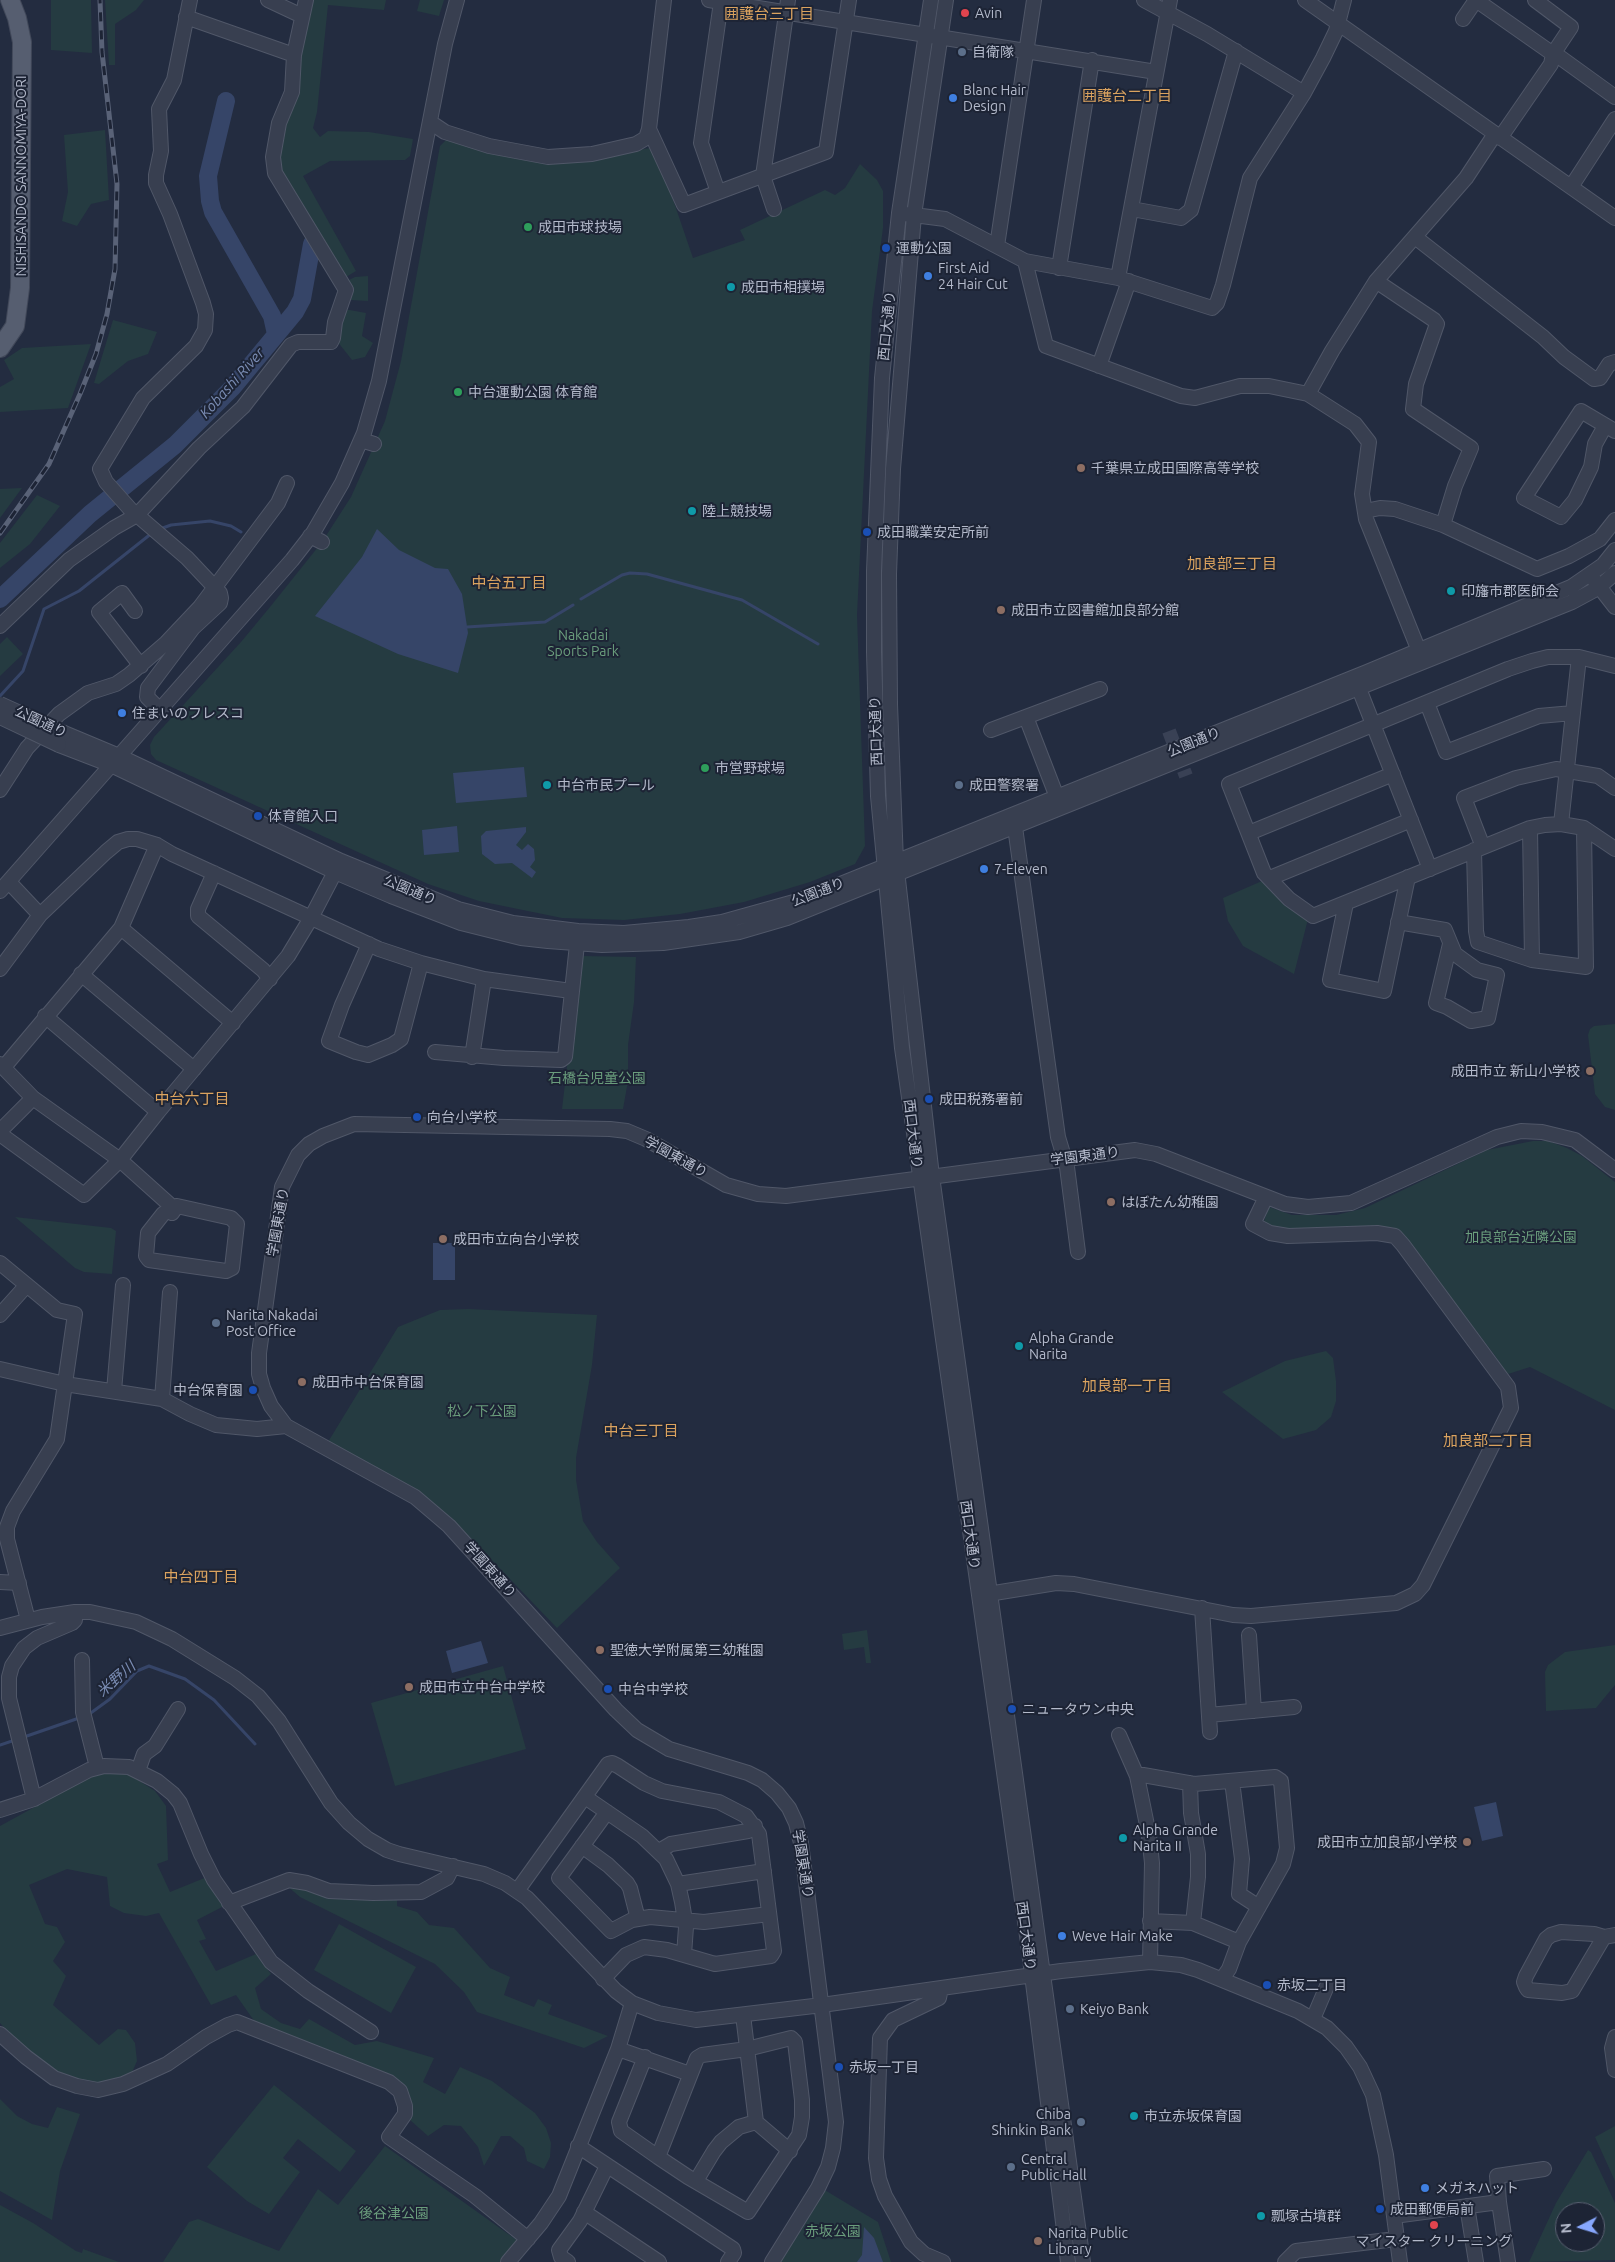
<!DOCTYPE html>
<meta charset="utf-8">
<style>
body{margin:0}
#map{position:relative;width:1615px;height:2262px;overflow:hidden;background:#232c40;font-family:Ubuntu,sans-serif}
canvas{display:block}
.north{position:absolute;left:1555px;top:2202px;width:50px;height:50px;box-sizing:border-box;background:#1d2435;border:1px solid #596071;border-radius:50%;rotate:265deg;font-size:14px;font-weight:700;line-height:20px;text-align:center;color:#b4bacb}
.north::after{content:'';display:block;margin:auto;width:18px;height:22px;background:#87a7fd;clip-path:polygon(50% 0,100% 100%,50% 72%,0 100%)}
</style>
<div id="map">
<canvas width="1615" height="2262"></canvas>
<div class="north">N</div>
</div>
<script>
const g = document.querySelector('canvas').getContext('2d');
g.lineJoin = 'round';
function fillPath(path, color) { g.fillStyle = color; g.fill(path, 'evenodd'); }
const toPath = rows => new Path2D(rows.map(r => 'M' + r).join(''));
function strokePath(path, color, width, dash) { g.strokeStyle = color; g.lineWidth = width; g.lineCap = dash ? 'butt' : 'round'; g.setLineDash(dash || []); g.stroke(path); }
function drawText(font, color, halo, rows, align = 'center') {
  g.font = font + ' Ubuntu,"Noto Sans JP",sans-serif'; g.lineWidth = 4; g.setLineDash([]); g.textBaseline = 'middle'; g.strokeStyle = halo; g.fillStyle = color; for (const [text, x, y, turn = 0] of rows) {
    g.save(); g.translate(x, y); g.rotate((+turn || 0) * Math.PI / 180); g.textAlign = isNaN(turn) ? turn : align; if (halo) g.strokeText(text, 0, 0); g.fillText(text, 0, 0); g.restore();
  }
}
fillPath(toPath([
 [51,0,91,0,92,53,51,50],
 [105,0,144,0,136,10,115,24,115,65,109,65],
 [310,0,386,0,384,10,328,5,317,112,313,128,320,137,328,131,369,132,413,139,410,156,405,160,330,161,303,176,356,271,346,277,281,172,276,157],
 [420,0,444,0,439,16,417,11],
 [105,130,109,200,91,204,77,226,62,221,68,192,64,135],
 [447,139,505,156,567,163,655,147,693,258,745,240,740,230,825,190,835,195,845,188,860,164,877,180,883,191,883,228,872,311,857,615,865,846,855,864,810,882,744,902,680,914,624,920,562,918,479,901,428,884,156,760,151,754,150,745,154,737,241,642,270,607,322,542,351,497,385,421,401,361,440,146],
 [368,276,368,301,351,300,349,280,355,277],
 [344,309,366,313,362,336,373,343,365,357,352,360,337,341],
 [113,320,157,332,148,354,128,361,99,384,94,383],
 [91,344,68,408,0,412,0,387,14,379,4,360,22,348],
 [22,488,0,518,0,489],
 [37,495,60,506,30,544,0,568,0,543],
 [7,637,23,654,0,676,0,644],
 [1262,881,1308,919,1294,974,1243,946,1228,921,1223,898],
 [580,956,636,957,634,1002,628,1045,628,1081,623,1109,562,1109],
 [1615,1024,1615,1110,1605,1107,1595,1094,1588,1035,1590,1029,1594,1026],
 [1533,1141,1548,1141,1567,1148,1582,1156,1615,1182,1615,1410,1530,1367,1505,1375,1496,1357,1398,1229,1389,1227,1288,1232,1263,1224,1269,1207,1292,1215,1336,1215,1365,1208,1487,1150],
 [15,1217,111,1228,116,1231,112,1274,84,1272,75,1268],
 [468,1309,597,1315,592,1365,576,1458,576,1480,583,1521,597,1542,620,1568,557,1628,462,1529,417,1490,328,1442,398,1327,440,1310],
 [1326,1351,1333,1358,1336,1381,1336,1401,1331,1417,1316,1430,1283,1439,1222,1392,1285,1361],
 [867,1630,871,1663,866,1663,864,1647,844,1650,842,1634],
 [1615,1645,1615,1685,1596,1708,1546,1711,1545,1672,1548,1665,1565,1652],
 [503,1666,526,1749,395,1786,371,1703],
 [111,1772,130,1775,155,1791,166,1806,168,1860,157,1864,170,1892,207,1877,224,1906,197,1920,206,1939,199,1941,216,1971,256,1954,271,1974,255,1988,261,2009,281,2023,300,2029,309,2019,355,2045,377,2041,434,2058,423,2082,445,2094,460,2067,492,2081,535,2113,546,2128,551,2143,550,2157,544,2169,527,2161,524,2148,510,2136,501,2136,484,2166,478,2147,461,2126,444,2125,428,2136,410,2120,407,2095,257,2025,236,1995,211,2005,159,1913,146,1916,124,1913,110,1906,107,1877,67,1869,29,1885,45,1924,57,1927,65,1942,53,1961,66,1976,53,2005,99,2045,118,2029,126,2030,135,2043,137,2061,130,2077,98,2083,76,2079,52,2071,16,2040,0,2023,0,1826,95,1774],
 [286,1885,397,1899,397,1906,417,1912,429,1925,454,1928,490,1968,510,1977,504,1995,534,2007,538,1999,552,2005,548,2014,608,2036,584,2048,477,2012,464,1992,435,1964,300,1897],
 [339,1924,416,1967,391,2013,314,1970],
 [274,2085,356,2151,340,2172,298,2139,283,2158,300,2172,269,2214,247,2201,207,2167],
 [0,2099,17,2116,32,2124,48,2128,57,2107,80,2114,60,2171,52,2220,0,2191],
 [1615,2126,1615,2181,1595,2137],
 [385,2146,518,2241,501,2262,163,2262,189,2222,198,2219,279,2251,318,2189,338,2205],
 [1588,2150,1591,2152,1615,2203,1615,2260,1529,2262,1556,2203],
 [1565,2212,1595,2212,1595,2242,1565,2242],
 [823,2189,878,2222,891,2262,776,2262],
 [0,2205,33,2223,76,2251,82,2253,83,2249,119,2262,0,2262]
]), '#253b41');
fillPath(toPath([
 [377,529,399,550,435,568,448,569,462,594,468,633,458,673,398,654,315,616,362,557],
 [524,767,527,797,456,803,453,773],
 [457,826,459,852,424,855,422,830],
 [526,827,526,832,516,845,522,850,528,844,534,849,535,860,530,867,536,872,532,878,512,863,495,864,482,854,481,836,486,831],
 [433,1243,455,1243,455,1280,433,1280],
 [481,1641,488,1663,452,1673,446,1651],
 [1496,1802,1503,1836,1482,1841,1474,1807],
 [864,2227,874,2238,883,2262,857,2262,862,2255]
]), '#364568');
strokePath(toPath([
 [160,529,171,525,210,521,231,526,241,532],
 [581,599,622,575,630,573,647,574,742,600,818,644],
 [467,627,545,622,573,605],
 [0,696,23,671,44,609,79,591,152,533],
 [88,1715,110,1699,137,1671,149,1666,185,1679,214,1700,255,1744],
 [24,1737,82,1717],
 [0,1745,15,1740]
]), '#364568', 3);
strokePath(toPath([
 [226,101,208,176,210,201,213,212,272,316,276,334],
 [0,599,90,514,175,445,232,388,295,312,302,299,312,244]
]), '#364568', 18);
strokePath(toPath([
 [1169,731,1186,776]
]), '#394155', 14, [14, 7]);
const minor = toPath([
 [268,0,302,16],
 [709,0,1156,72],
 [931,0,899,213,882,378,874,571,874,652,878,796,902,1048,1028,1943,1068,2262],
 [946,0,914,215,893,469,889,574,890,704,896,862,932,1176,1083,2262],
 [1144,0,1207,34,1304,93],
 [1305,0,1615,218],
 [1476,0,1553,54,1571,27,1535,0],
 [186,17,294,55],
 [1463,19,1476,0],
 [1554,53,1615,97],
 [430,122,445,132,489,146,548,157,592,154,636,144,646,138,649,129,664,0],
 [649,129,684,205,826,152,849,0],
 [1500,138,1551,64,1553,54],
 [1571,187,1615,119],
 [718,192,701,143,721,2],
 [774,209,763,176,788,0],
 [1132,209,1181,218,1191,210,1236,51],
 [906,214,945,219,1025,261,1118,278,1212,308,1217,303,1223,285,1250,178,1304,93,1323,58,1336,31,1344,0],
 [1415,237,1543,337,1564,357,1594,379,1600,378,1609,364,1615,362],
 [997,246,1034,0],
 [1025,261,1046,346,1181,396,1195,398,1240,386,1269,386,1308,394,1355,424,1369,442,1362,494,1366,519,1419,651],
 [1059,268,1092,60],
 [1118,278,1170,0],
 [1376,281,1434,320,1437,324,1416,384,1413,409,1471,448,1455,486,1443,525],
 [1099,366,1129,281],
 [1308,394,1332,351,1376,281,1466,178,1495,134],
 [1605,426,1595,444,1591,467,1575,500,1561,517,1524,498,1581,411,1615,431],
 [361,440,374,444],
 [1365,511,1380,508,1395,509,1443,525,1537,569,1569,556,1600,539,1615,520],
 [310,536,322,542],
 [1594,580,1615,607],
 [135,611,122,593,99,612,141,666],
 [0,626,69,560,114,528,137,515,199,448,243,407,291,345,298,342,331,342,333,338,335,322,346,290,275,173,273,157,279,123,292,92,294,55,306,0],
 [1615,666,1579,657,1548,657,1532,661,1508,669,1229,784,1264,873,1289,899,1313,916,1530,828,1545,825,1561,824,1584,828,1615,849],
 [1356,681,1430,869],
 [1427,703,1446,752,1539,716,1573,713],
 [159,709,147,697,148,688,193,628,220,603,221,598,220,593,187,558,130,509,106,482,100,469,143,398,196,346,205,330,206,314,203,303,170,214,156,183,156,175,161,151,159,109,174,80,190,0],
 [1026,717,1060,805],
 [991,730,1100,689],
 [64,733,119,756,341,861,458,909,513,923,578,931,624,933,689,927,722,922,801,900,1367,672,1571,587,1603,565,1615,550],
 [59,745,111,765,335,872,391,896,461,923,521,938,548,941,602,945,663,943,739,932,787,918,1572,602,1598,588,1615,573],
 [0,790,27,748,59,714,88,693,116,684,129,675,166,643,200,607,278,503,287,483],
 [1561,824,1579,657],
 [1015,827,1058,1137,1067,1167,1078,1252],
 [1530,828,1532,960],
 [1249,833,1393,774],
 [1483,847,1464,798,1516,778,1556,769,1598,776,1615,788],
 [1474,850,1476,931,1478,942,1532,960,1586,967,1584,828],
 [214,873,198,909,198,916,263,970,270,979],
 [1270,878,1411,820],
 [9,882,40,915],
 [0,891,292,560,313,533,342,483,364,433,379,381,445,44,457,0],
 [1346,903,1330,980,1384,991,1408,877],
 [1398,922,1445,930,1455,954,1477,970,1497,975,1488,1018,1471,1021,1447,1007,1436,1003,1450,944],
 [121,928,233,1023],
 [369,944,342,1005,329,1041,356,1052,368,1055,392,1045,401,1039,421,963],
 [0,969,40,915,106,852,118,842,128,839,137,839,157,845,172,854,379,949,421,963,484,979,571,991],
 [81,974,194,1069],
 [45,1016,158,1112],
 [435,1052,504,1058,561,1060,565,1057,578,935],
 [472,1057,484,979],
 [0,1064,33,1098,120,1160,169,1204,172,1213],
 [4,1067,121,928,157,845],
 [0,1131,33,1098],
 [0,1134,84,1195,120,1160,158,1112,288,956,311,918,335,872],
 [177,1206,231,1218,237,1224,232,1268,226,1271,149,1260,146,1256,148,1233,163,1214,170,1209,172,1213,177,1206],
 [0,1263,57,1310,75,1314,57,1439,13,1511,7,1527,7,1539,28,1620],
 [0,1315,26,1286],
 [0,1369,65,1384,162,1399,190,1414,216,1425,257,1429,286,1426],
 [114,1391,123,1285],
 [162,1399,170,1292],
 [0,1582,19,1583],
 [982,1595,1056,1583,1074,1584,1233,1615,1251,1616,1396,1603,1415,1594,1423,1585,1511,1408,1508,1387,1403,1245,1395,1236,1377,1233,1288,1236,1270,1233,1253,1224,1266,1197],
 [1202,1608,1210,1732],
 [0,1628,42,1617,75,1612,90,1612,136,1622,172,1639,235,1678,258,1696,279,1721,331,1803,349,1823,368,1839,387,1850,399,1854,484,1874,505,1883,527,1898,616,1991,632,2003,658,2013,696,2020,822,2005,1061,1971,1150,1962,1181,1965,1198,1970,1298,2011,1327,2028,1346,2047,1360,2067,1373,2095,1386,2155,1400,2262],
 [1249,1635,1254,1711],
 [82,1660,83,1712,97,1767],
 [1209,1715,1294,1707],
 [1119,1735,1137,1776,1149,1835,1152,1863,1150,1962],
 [138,1771,144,1754,155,1746,178,1709],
 [1137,1776,1143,1775,1194,1784,1275,1777,1281,1781,1287,1848,1283,1864,1239,1942,1229,1969,1222,1979],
 [1232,1781,1242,1859,1239,1894,1259,1907],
 [1190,1783,1191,1813,1198,1854,1198,1877,1193,1923],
 [585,1797,642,1836,666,1859,678,1884,682,1902,686,1927,684,1955],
 [34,1799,9,1698,9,1677,12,1666,24,1648,37,1638,72,1623,75,1620,75,1612],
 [0,1810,34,1799,89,1770,104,1766,129,1767,157,1781,173,1794,180,1803,201,1854,214,1880,271,1962,308,1991,371,2032],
 [607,1812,559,1878,611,1931,632,1920,650,1917,704,1922,769,1914],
 [582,1846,608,1865,627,1883,630,1888,638,1919],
 [659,1851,671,1844,748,1831,755,1826],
 [678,1884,764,1871],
 [517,1891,608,1764,612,1763,618,1766,644,1783,662,1791,719,1802,746,1816,759,1834,774,1951,771,1956,715,1964,667,1950,644,1947,626,1955,603,1979],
 [229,1903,289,1880,307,1883,329,1891,373,1893,421,1892,447,1878,453,1866],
 [1150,1921,1193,1923,1239,1942],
 [1604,1937,1572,1991,1562,1993,1528,1990,1526,1987,1524,1982,1526,1976,1546,1939,1551,1935,1561,1932,1594,1934,1604,1937,1615,1935],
 [941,1988,939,1998,893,2020,880,2038,876,2158,879,2179,885,2196,911,2242,924,2254,943,2262],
 [743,2015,756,2122,790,2151],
 [1313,2019,1327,1986],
 [0,2034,26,2057,54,2078,77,2086,98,2090,123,2084,167,2064,206,2037,228,2025,237,2022,389,2082,400,2091,405,2106,405,2114,389,2137,475,2196,528,2239],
 [1615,2037,1612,2048,1615,2070],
 [618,2049,690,2074],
 [645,2057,619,2122,621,2131,658,2157,688,2177,748,2212,799,2135,802,2117,802,2100,795,2042,791,2038,747,2049,702,2055,697,2058,658,2157],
 [578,2146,733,2249,734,2253,728,2262],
 [696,2181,714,2151,721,2142,739,2127,756,2122],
 [1467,2206,1476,2262],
 [584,2212,659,2262],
 [1394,2216,1499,2202],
 [508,2262,541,2223,559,2196,618,2049,632,2003],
 [568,2262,561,2257,559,2250,580,2221,607,2166],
 [772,2262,818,2188,828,2167,833,2148,836,2122,801,1843,796,1823,789,1808,777,1793,762,1780,748,1773,669,1749,637,1730,616,1710,449,1526,415,1497,286,1426,271,1406,263,1388,259,1374,259,1353,282,1187,298,1155,309,1144,323,1136,354,1124,610,1129,627,1131,646,1139,726,1185,758,1194,786,1196,1135,1150,1156,1154,1285,1204,1308,1207,1351,1203,1497,1137,1521,1131,1542,1132,1575,1140,1615,1170],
 [1285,2262,1296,2251,1396,2239],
 [1508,2262,1499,2202,1497,2176,1544,2169]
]);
const major = toPath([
 [0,348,15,326,20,288,22,42,17,18,10,0]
]);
strokePath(minor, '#505768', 16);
strokePath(major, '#414859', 20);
strokePath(minor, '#383f50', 14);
strokePath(major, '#565e70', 18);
const rail = toPath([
 [0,533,49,464,80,394,96,354,107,314,115,269,117,184,102,52,100,0]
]);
strokePath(rail, '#596277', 5);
strokePath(rail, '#1d2435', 3, [9]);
const minorBridge = toPath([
 [0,704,64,733],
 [0,717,59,745]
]);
strokePath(minorBridge, '#505768', 16, []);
strokePath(minorBridge, '#383f50', 14);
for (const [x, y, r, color] of [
 [965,13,5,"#e0444e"],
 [962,52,5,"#5c6f8a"],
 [953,98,5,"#3f7fe0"],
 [528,227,5,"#2e9e5b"],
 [886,248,5,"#1a4fb4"],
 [928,276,5,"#3f7fe0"],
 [731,287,5,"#0f9aa8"],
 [458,392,5,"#2e9e5b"],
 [1081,468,5,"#8d6e63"],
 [692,511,5,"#0f9aa8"],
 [867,532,5,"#1a4fb4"],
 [1451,591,5,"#0f9aa8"],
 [1001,610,5,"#8d6e63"],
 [122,713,5,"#3f7fe0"],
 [705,768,5,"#2e9e5b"],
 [547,785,5,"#0f9aa8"],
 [959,785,5,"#5c6f8a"],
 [258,816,5,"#1a4fb4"],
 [984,869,5,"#3f7fe0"],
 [1590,1071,5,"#8d6e63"],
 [929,1099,5,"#1a4fb4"],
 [417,1117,5,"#1a4fb4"],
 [1111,1202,5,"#8d6e63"],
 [443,1239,5,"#8d6e63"],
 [216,1323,5,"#5c6f8a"],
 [1019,1346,5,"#0f9aa8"],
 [302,1382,5,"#8d6e63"],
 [253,1390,5,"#1a4fb4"],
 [600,1650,5,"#8d6e63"],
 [409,1687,5,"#8d6e63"],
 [608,1689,5,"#1a4fb4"],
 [1012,1709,5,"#1a4fb4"],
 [1123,1838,5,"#0f9aa8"],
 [1467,1842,5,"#8d6e63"],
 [1062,1936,5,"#3f7fe0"],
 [1267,1985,5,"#1a4fb4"],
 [1070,2009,5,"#5c6f8a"],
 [839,2067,5,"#1a4fb4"],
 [1134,2116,5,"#0f9aa8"],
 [1081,2122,5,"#5c6f8a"],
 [1011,2167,5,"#5c6f8a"],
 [1425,2188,5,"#3f7fe0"],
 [1380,2209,5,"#1a4fb4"],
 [1261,2216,5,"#0f9aa8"],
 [1434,2225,5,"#e0444e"],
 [1038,2241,5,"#8d6e63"]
]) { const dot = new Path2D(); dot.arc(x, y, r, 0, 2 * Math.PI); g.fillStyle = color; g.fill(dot); strokePath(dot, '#1d2435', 2); }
drawText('14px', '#b4bacb', '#1d2435', [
 ["Avin",975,13],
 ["自衛隊",972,52],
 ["Blanc Hair",963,90],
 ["Design",963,106],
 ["成田市球技場",538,227],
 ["運動公園",896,248],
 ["First Aid",938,268],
 ["24 Hair Cut",938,284],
 ["成田市相撲場",741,287],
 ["中台運動公園 体育館",468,392],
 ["千葉県立成田国際高等学校",1091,468],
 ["陸上競技場",702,511],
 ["成田職業安定所前",877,532],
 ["印旛市郡医師会",1461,591],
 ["成田市立図書館加良部分館",1011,610],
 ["住まいのフレスコ",132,713],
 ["市営野球場",715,768],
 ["中台市民プール",557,785],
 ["成田警察署",969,785],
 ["体育館入口",268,816],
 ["7-Eleven",994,869],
 ["成田市立 新山小学校",1580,1071,"right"],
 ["成田税務署前",939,1099],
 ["向台小学校",427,1117],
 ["はぼたん幼稚園",1121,1202],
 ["成田市立向台小学校",453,1239],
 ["Narita Nakadai",226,1315],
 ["Post Office",226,1331],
 ["Alpha Grande",1029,1338],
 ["Narita",1029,1354],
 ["成田市中台保育園",312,1382],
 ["中台保育園",243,1390,"right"],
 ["聖徳大学附属第三幼稚園",610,1650],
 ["成田市立中台中学校",419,1687],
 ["中台中学校",618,1689],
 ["ニュータウン中央",1022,1709],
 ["Alpha Grande",1133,1830],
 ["Narita II",1133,1846],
 ["成田市立加良部小学校",1457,1842,"right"],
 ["Weve Hair Make",1072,1936],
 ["赤坂二丁目",1277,1985],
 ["Keiyo Bank",1080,2009],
 ["赤坂一丁目",849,2067],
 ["Chiba",1071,2114,"right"],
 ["Shinkin Bank",1071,2130,"right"],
 ["市立赤坂保育園",1144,2116],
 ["Central",1021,2159],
 ["Public Hall",1021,2175],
 ["メガネハット",1435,2188],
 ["成田郵便局前",1390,2209],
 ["瓢塚古墳群",1271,2216],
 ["Narita Public",1048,2233],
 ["Library",1048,2249],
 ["マイスター クリーニング",1434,2241,"center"]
], 'left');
drawText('14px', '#b4bacb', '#1d2435', [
 ["NISHISANDO SANNOMIYA-DORI",21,176,-90],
 ["西口大通り",887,326,-84],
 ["公園通り",41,722,25],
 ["西口大通り",876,731,-92],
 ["公園通り",1194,742,-22],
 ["公園通り",410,890,23],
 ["公園通り",818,892,-21],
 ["西口大通り",913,1134,83],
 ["学園東通り",1085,1156,-7],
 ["学園東通り",676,1157,29],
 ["学園東通り",278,1222,-80],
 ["西口大通り",970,1535,82],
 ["学園東通り",490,1570,48],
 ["学園東通り",803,1864,81],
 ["西口大通り",1026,1936,82]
]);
drawText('14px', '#6a9d7c', '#1d2435', [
 ["Nakadai",583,635],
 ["Sports Park",583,651],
 ["石橋台児童公園",597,1078],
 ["加良部台近隣公園",1521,1237],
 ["松ノ下公園",482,1411],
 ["後谷津公園",394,2213],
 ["赤坂公園",833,2231]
]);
drawText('15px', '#dba35f', '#1d2435', [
 ["囲護台三丁目",769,14],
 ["囲護台二丁目",1127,96],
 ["加良部三丁目",1232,564],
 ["中台五丁目",509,583],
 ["中台六丁目",192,1099],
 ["加良部一丁目",1127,1386],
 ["中台三丁目",641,1431],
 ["加良部二丁目",1488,1441],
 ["中台四丁目",201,1577]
]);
drawText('italic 15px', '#7a8cb3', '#1d2435', [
 ["Kobashi River",232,383,-48],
 ["米野川",116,1679,-41]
]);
</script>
